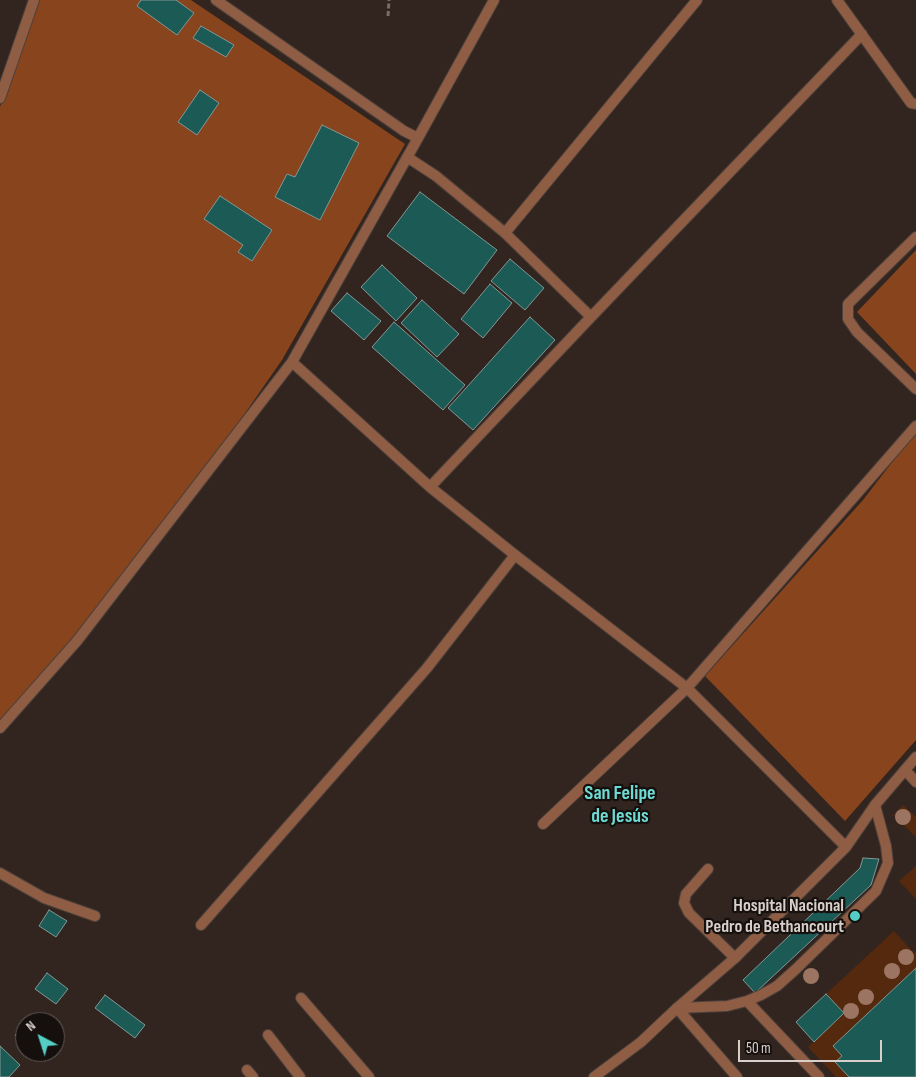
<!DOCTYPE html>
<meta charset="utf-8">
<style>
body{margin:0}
#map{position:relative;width:916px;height:1077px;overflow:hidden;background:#32251f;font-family:"Sofia Sans Condensed",sans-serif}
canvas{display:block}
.north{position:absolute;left:15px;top:1012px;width:50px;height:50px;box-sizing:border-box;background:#15100d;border:1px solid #635c59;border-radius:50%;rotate:320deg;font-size:14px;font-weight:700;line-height:20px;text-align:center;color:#d8cfcb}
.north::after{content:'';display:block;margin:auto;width:18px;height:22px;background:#55cec5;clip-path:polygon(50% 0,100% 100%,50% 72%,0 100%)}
.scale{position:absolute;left:738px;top:1040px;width:144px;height:22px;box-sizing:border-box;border:2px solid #d8cfcb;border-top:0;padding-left:6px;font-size:15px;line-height:18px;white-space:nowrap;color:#d8cfcb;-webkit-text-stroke:4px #15100d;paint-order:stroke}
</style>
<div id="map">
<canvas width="916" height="1077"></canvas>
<div class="north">N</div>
<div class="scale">50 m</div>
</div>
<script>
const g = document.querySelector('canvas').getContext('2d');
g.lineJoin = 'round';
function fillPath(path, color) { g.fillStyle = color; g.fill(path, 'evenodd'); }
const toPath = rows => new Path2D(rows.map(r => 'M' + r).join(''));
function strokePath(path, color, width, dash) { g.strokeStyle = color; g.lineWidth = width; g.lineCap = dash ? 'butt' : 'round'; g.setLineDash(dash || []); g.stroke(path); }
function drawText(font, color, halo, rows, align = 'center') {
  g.font = font + ' "Sofia Sans Condensed",sans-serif'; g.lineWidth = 4.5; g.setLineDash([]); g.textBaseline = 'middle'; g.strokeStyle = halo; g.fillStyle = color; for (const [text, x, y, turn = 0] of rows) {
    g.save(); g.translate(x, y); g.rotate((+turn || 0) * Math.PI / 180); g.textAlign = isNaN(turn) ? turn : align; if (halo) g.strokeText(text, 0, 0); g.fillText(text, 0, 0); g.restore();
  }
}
fillPath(toPath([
 [903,805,916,817,916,837,893,815],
 [916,866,916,899,899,881],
 [894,931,914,953,916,952,916,968,833,1046,842,1056,835,1062,849,1077,836,1077,808,1047,844,1013,826,994]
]), '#55290e');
fillPath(toPath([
 [36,0,191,0,405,144,282,360,232,432,106,598,55,663,0,725,0,107],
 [916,250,916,374,857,312],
 [916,431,916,740,845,821,705,676,863,500]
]), '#87441d');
const building = toPath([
 [141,0,176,0,194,13,177,35,137,6,141,0],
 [201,26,234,45,226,57,193,38,201,26],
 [200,90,219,103,197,135,178,122,200,90],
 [322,125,359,143,320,220,275,197,287,174,295,177,322,125],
 [420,192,497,250,464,294,387,236,420,192],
 [220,196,272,230,252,261,238,252,243,245,204,219,220,196],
 [510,259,544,288,525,310,491,281,510,259],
 [382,265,417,298,396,321,361,287,382,265],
 [490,284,512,303,483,338,461,319,490,284],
 [347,293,381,321,364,340,331,311,347,293],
 [422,300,459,334,437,357,401,323,422,300],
 [530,317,555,340,473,430,448,408,530,317],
 [394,322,465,385,443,410,372,347,394,322],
 [863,858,879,859,871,885,755,993,743,980,860,868,863,858],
 [49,910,67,921,56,937,39,926,49,910],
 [916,968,916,1077,849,1077,835,1062,842,1056,833,1046,916,968],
 [47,973,68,989,56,1004,35,989,47,973],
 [826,994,844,1013,814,1042,796,1022,826,994],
 [105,995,145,1025,135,1038,95,1008,105,995],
 [25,1025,25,1045,15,1035,25,1025],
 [0,1046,20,1065,9,1077,0,1077,0,1046]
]);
fillPath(building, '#1c5a56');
strokePath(building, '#839795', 1);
const lane = toPath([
 [905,770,916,782],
 [708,869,686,894,684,903,689,913,735,958],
 [0,873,44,898,95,916],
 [301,998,369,1077],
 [747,1001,819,1077],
 [677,1008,727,1006,747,1001,761,995,777,986,796,969,876,891,888,863,886,846,875,805],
 [268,1035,300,1077],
 [247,1070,253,1077]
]);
const street = toPath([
 [216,0,404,131,418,138],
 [837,0,911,103,916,104],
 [0,98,34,0],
 [407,157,436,176,505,233,591,317],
 [505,233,697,0],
 [916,237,848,304,848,319,857,332,916,389],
 [292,362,430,487,515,555,687,688,846,847],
 [430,487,591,317,862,34],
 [0,728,77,641,292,362,418,138,494,0],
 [543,824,687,688,916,426],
 [201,925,427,668,515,555],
 [677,1008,737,1077],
 [594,1077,641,1042,677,1008,735,958,846,847,875,805,916,757]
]);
strokePath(lane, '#4d403b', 12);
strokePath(street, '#4d403b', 12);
strokePath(toPath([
 [388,16,389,0]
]), '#796d68', 3, [5, 2.5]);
strokePath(lane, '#8e5d44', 10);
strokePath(street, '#8e5d44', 10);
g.fillStyle = '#9c7562';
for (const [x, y] of [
 [903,817],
 [906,957],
 [892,971],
 [811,976],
 [866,997],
 [851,1011]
]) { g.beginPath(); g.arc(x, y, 8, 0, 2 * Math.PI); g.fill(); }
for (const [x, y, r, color] of [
 [855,916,6,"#55cec5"]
]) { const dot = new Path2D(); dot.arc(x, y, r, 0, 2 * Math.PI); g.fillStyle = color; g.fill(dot); strokePath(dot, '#15100d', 2); }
drawText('bold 18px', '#d8cfcb', '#15100d', [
 ["Hospital Nacional",844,906],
 ["Pedro de Bethancourt",844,927]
], 'right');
drawText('bold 20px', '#6fdad2', '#15100d', [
 ["San Felipe",620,794],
 ["de Jesús",620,817]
]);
</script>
